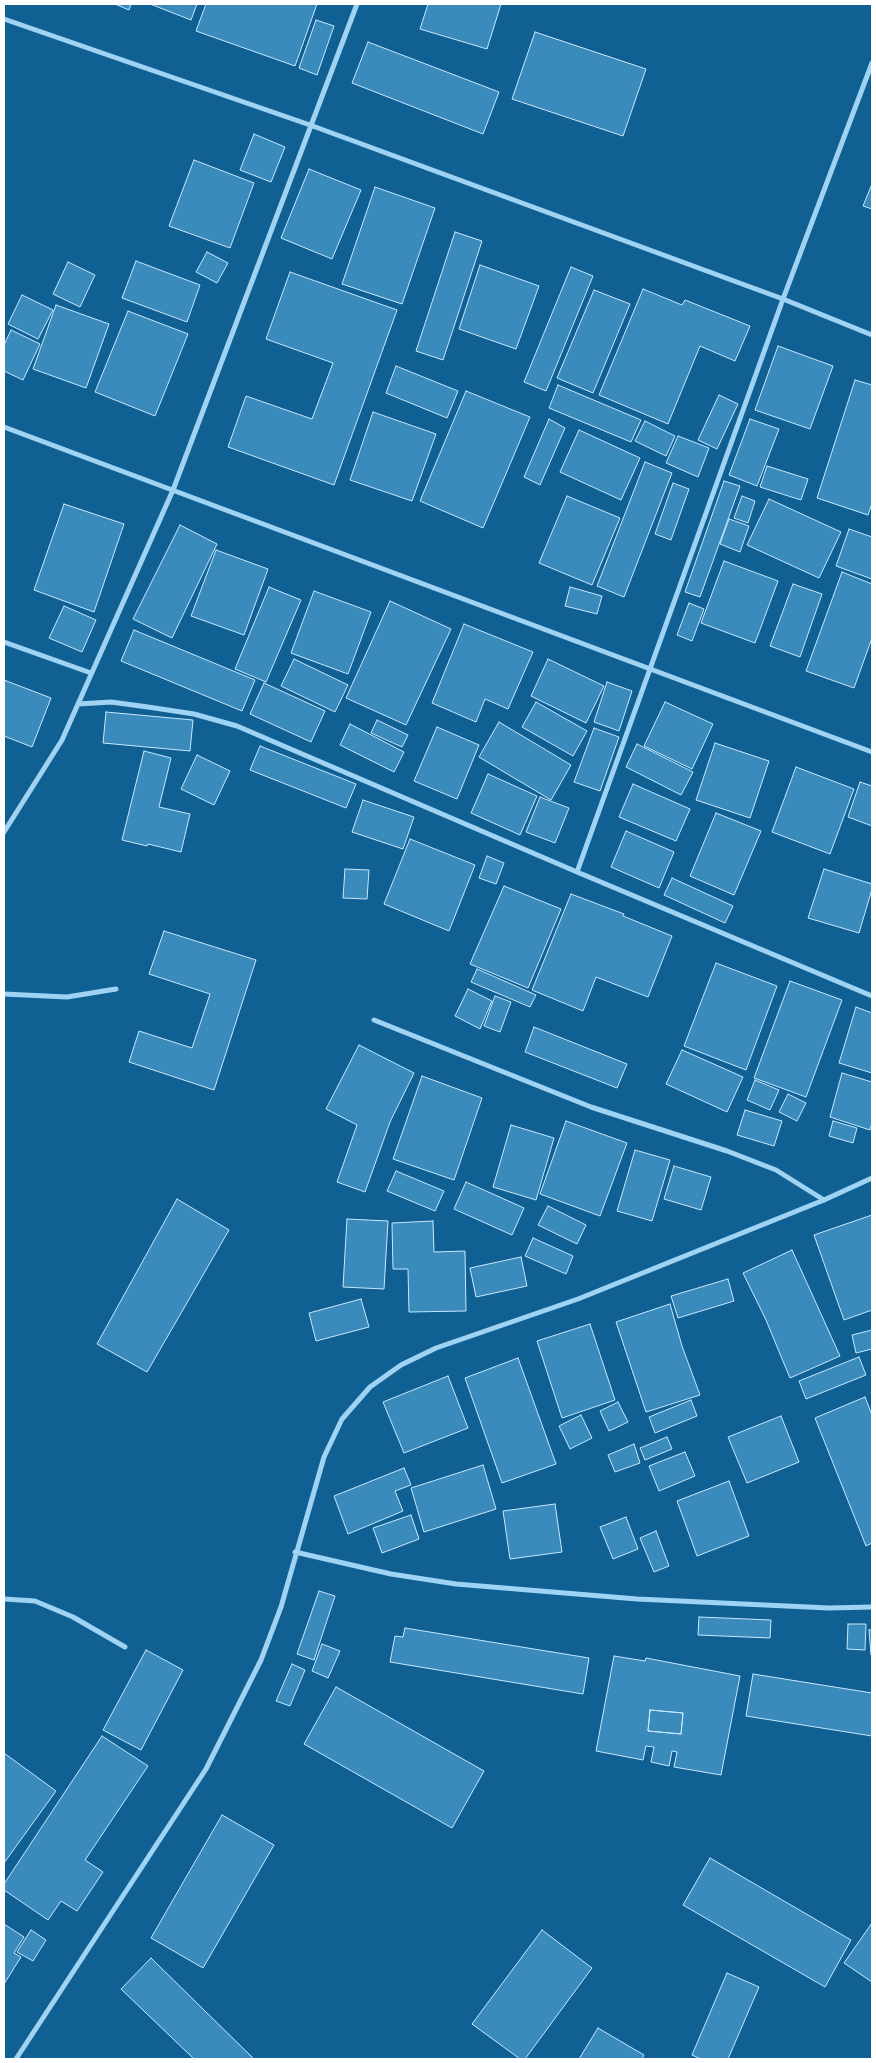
<!DOCTYPE html>
<style>
body{margin:0}
#map{position:relative;width:876px;height:2063px;overflow:hidden;background:#116093;font-family:Manrope,sans-serif}
canvas{display:block}
.frame{position:absolute;inset:0;border:5px solid #fff;pointer-events:none}
</style>
<div id="map">
<canvas width="876" height="2063"></canvas>
<div class="frame"></div>
</div>
<script>
const g = document.querySelector('canvas').getContext('2d');
g.lineJoin = 'round';
function fillPath(path, color) { g.fillStyle = color; g.fill(path, 'evenodd'); }
const toPath = rows => new Path2D(rows.map(r => 'M' + r).join(''));
function strokePath(path, color, width, dash) { g.strokeStyle = color; g.lineWidth = width; g.lineCap = dash ? 'butt' : 'round'; g.setLineDash(dash || []); g.stroke(path); }
const building = toPath([
 [115,4,131,4,129,10,115,4],
 [150,4,197,4,191,20,150,4],
 [206,4,317,4,295,66,196,31,206,4],
 [428,4,501,4,487,49,420,29,428,4],
 [316,20,334,26,317,75,299,68,316,20],
 [535,32,646,69,623,136,512,99,535,32],
 [368,42,499,92,483,134,352,83,368,42],
 [254,134,285,147,271,182,240,170,254,134],
 [194,160,254,183,230,248,169,226,194,160],
 [309,169,361,190,332,259,281,238,309,169],
 [872,184,872,209,863,206,872,184],
 [375,187,435,208,402,304,342,284,375,187],
 [455,232,482,241,443,360,416,351,455,232],
 [207,252,228,263,217,283,196,272,207,252],
 [136,261,200,285,187,322,122,298,136,261],
 [68,262,95,275,80,307,53,294,68,262],
 [480,265,539,286,516,349,459,329,480,265],
 [571,267,593,276,546,391,524,382,571,267],
 [290,272,397,310,334,485,228,447,246,396,312,419,333,363,266,339,290,272],
 [643,289,682,305,685,300,750,326,735,361,700,346,668,424,599,395,643,289],
 [594,290,630,304,593,393,557,378,594,290],
 [22,295,53,310,38,339,8,324,22,295],
 [56,305,109,324,86,388,33,369,56,305],
 [128,311,188,334,155,416,95,392,128,311],
 [11,330,40,344,23,380,4,371,4,345,11,330],
 [778,346,833,366,810,429,755,410,778,346],
 [396,366,458,391,447,418,386,393,396,366],
 [855,380,872,385,872,503,868,515,817,498,855,380],
 [558,385,641,420,631,442,549,408,558,385],
 [466,391,530,417,483,528,420,501,466,391],
 [719,395,738,404,717,449,698,440,719,395],
 [373,412,436,434,412,501,350,480,373,412],
 [549,419,565,428,540,485,524,477,549,419],
 [750,419,779,429,757,486,729,475,750,419],
 [645,421,675,436,666,456,635,441,645,421],
 [579,430,640,458,621,500,560,472,579,430],
 [678,436,709,448,698,477,666,463,678,436],
 [645,462,672,473,624,597,597,586,645,462],
 [767,466,808,479,801,500,760,487,767,466],
 [724,481,740,486,700,597,685,592,724,481],
 [673,483,689,489,671,540,655,534,673,483],
 [567,496,620,518,592,585,539,563,567,496],
 [742,496,755,501,748,523,734,518,742,496],
 [769,499,841,532,819,578,747,545,769,499],
 [64,504,124,524,94,612,34,590,64,504],
 [729,519,749,526,740,552,720,544,729,519],
 [180,525,217,544,172,638,133,619,180,525],
 [849,529,872,537,872,579,836,566,849,529],
 [216,550,268,569,244,635,191,616,216,550],
 [724,561,778,581,755,643,701,623,724,561],
 [842,572,872,584,872,638,854,688,806,671,842,572],
 [793,584,822,594,800,657,770,646,793,584],
 [269,587,301,600,266,682,235,669,269,587],
 [570,587,602,596,597,614,565,606,570,587],
 [314,591,371,612,348,674,291,653,314,591],
 [390,601,451,629,406,725,346,698,390,601],
 [689,603,704,609,692,641,677,635,689,603],
 [64,606,96,620,82,652,49,638,64,606],
 [464,624,533,652,508,709,485,699,476,722,432,703,464,624],
 [134,630,255,680,242,711,121,661,134,630],
 [294,659,348,685,335,712,281,686,294,659],
 [548,659,604,686,586,723,531,696,548,659],
 [4,680,51,698,32,747,4,736,4,680],
 [607,682,632,691,619,731,594,722,607,682],
 [264,683,325,711,311,742,250,714,264,683],
 [536,702,587,731,573,756,522,727,536,702],
 [665,702,713,724,692,769,644,746,665,702],
 [106,712,193,720,190,751,103,743,106,712],
 [377,720,408,735,402,747,371,733,377,720],
 [499,722,571,765,551,800,479,757,499,722],
 [350,724,404,752,394,772,340,745,350,724],
 [437,727,479,745,457,799,414,781,437,727],
 [594,728,619,737,600,791,574,782,594,728],
 [715,743,769,761,750,818,696,800,715,743],
 [637,744,693,772,681,795,626,767,637,744],
 [260,746,356,784,346,808,250,770,260,746],
 [144,751,171,758,159,807,190,814,181,852,148,844,147,846,122,840,144,751],
 [197,755,230,771,214,805,181,789,197,755],
 [796,767,854,789,830,854,772,832,796,767],
 [488,774,537,796,520,835,471,813,488,774],
 [860,782,872,786,872,826,848,817,860,782],
 [633,784,690,809,676,841,619,817,633,784],
 [540,797,569,808,555,843,526,832,540,797],
 [363,800,414,817,403,849,352,832,363,800],
 [716,813,761,831,734,895,690,876,716,813],
 [626,831,674,852,659,888,611,867,626,831],
 [410,839,475,865,449,931,384,904,410,839],
 [487,856,504,863,496,884,479,878,487,856],
 [345,869,369,870,367,899,343,898,345,869],
 [824,869,872,884,872,889,859,933,808,918,824,869],
 [672,878,733,906,725,923,664,895,672,878],
 [504,886,561,909,528,988,470,964,504,886],
 [571,894,624,914,623,916,672,936,648,997,596,977,583,1011,532,990,571,894],
 [164,931,256,960,214,1090,129,1062,139,1031,192,1048,210,994,149,974,164,931],
 [716,963,777,986,746,1070,684,1046,716,963],
 [477,969,536,995,530,1007,471,982,477,969],
 [790,981,842,1000,806,1097,754,1078,790,981],
 [468,989,492,1001,480,1029,455,1016,468,989],
 [495,996,511,1002,500,1032,484,1026,495,996],
 [856,1007,872,1013,872,1073,839,1063,856,1007],
 [534,1027,627,1064,617,1088,525,1052,534,1027],
 [359,1045,414,1073,390,1122,365,1192,337,1182,357,1125,326,1109,359,1045],
 [682,1050,743,1077,727,1112,666,1084,682,1050],
 [842,1073,872,1082,872,1123,870,1130,830,1117,842,1073],
 [422,1076,482,1098,454,1180,393,1159,422,1076],
 [755,1080,779,1090,770,1110,747,1100,755,1080],
 [788,1094,806,1103,797,1121,779,1112,788,1094],
 [745,1110,782,1121,774,1146,737,1135,745,1110],
 [566,1121,627,1143,600,1216,540,1194,566,1121],
 [833,1121,857,1128,853,1143,829,1136,833,1121],
 [511,1125,554,1138,536,1200,493,1187,511,1125],
 [635,1150,670,1160,652,1221,617,1211,635,1150],
 [674,1166,711,1177,701,1210,664,1199,674,1166],
 [396,1171,444,1191,435,1211,387,1191,396,1171],
 [466,1182,524,1208,512,1235,454,1209,466,1182],
 [177,1199,229,1230,147,1372,97,1344,177,1199],
 [548,1206,586,1225,577,1244,538,1225,548,1206],
 [872,1215,872,1310,844,1320,814,1235,872,1215],
 [347,1219,388,1221,384,1289,343,1287,347,1219],
 [433,1221,434,1252,465,1251,466,1311,409,1312,408,1269,393,1269,392,1223,433,1221],
 [533,1238,573,1256,566,1274,525,1256,533,1238],
 [792,1250,840,1356,790,1378,766,1320,743,1273,792,1250],
 [521,1257,527,1286,476,1297,470,1268,521,1257],
 [728,1279,734,1301,678,1318,671,1296,728,1279],
 [361,1299,369,1327,316,1341,309,1313,361,1299],
 [670,1304,682,1346,700,1395,646,1412,616,1322,670,1304],
 [590,1324,615,1400,562,1418,537,1341,590,1324],
 [872,1330,872,1349,856,1353,852,1335,872,1330],
 [859,1357,866,1375,806,1399,799,1381,859,1357],
 [518,1358,556,1464,502,1483,465,1378,518,1358],
 [448,1376,468,1428,404,1453,383,1402,448,1376],
 [865,1397,872,1415,872,1543,866,1546,815,1418,865,1397],
 [691,1400,697,1416,655,1433,649,1417,691,1400],
 [618,1402,628,1422,609,1431,600,1411,618,1402],
 [581,1415,592,1438,570,1449,559,1426,581,1415],
 [781,1416,799,1462,747,1483,728,1437,781,1416],
 [667,1437,672,1449,645,1460,640,1448,667,1437],
 [634,1444,640,1463,615,1472,608,1455,634,1444],
 [685,1452,695,1476,659,1491,649,1466,685,1452],
 [483,1465,496,1509,424,1532,411,1488,483,1465],
 [404,1468,411,1485,395,1491,403,1511,348,1534,334,1496,404,1468],
 [729,1481,749,1536,697,1556,677,1501,729,1481],
 [555,1504,562,1552,510,1559,503,1511,555,1504],
 [411,1515,419,1539,382,1553,373,1528,411,1515],
 [626,1517,638,1549,613,1559,600,1527,626,1517],
 [656,1531,669,1566,654,1572,640,1538,656,1531],
 [319,1591,335,1596,314,1660,297,1654,319,1591],
 [699,1617,771,1620,770,1638,698,1635,699,1617],
 [848,1624,866,1624,865,1650,847,1649,848,1624],
 [405,1628,589,1658,583,1694,390,1662,395,1636,403,1637,405,1628],
 [869,1630,872,1630,872,1655,871,1655,869,1630],
 [322,1644,340,1651,328,1678,312,1671,322,1644],
 [146,1650,183,1670,141,1750,103,1730,146,1650],
 [614,1656,645,1661,646,1658,740,1676,721,1775,674,1767,677,1752,672,1751,669,1766,651,1762,654,1747,646,1746,643,1760,596,1751,614,1656],
 [650,1710,683,1713,681,1734,648,1731,650,1710],
 [292,1664,305,1670,290,1706,276,1701,292,1664],
 [753,1674,872,1693,872,1736,746,1716,753,1674],
 [336,1687,484,1771,452,1828,304,1744,336,1687],
 [650,1710,683,1713,681,1734,648,1731,650,1710],
 [102,1736,148,1766,85,1860,103,1872,77,1911,61,1901,48,1920,4,1890,4,1884,102,1736],
 [4,1753,56,1791,4,1863,4,1753],
 [222,1815,274,1845,203,1968,151,1938,222,1815],
 [710,1858,851,1940,825,1987,683,1905,710,1858],
 [872,1923,872,1982,844,1963,872,1923],
 [4,1924,24,1937,14,1953,21,1957,4,1984,4,1924],
 [31,1930,46,1940,33,1961,17,1952,31,1930],
 [542,1930,592,1968,525,2059,520,2059,472,2024,542,1930],
 [151,1958,204,2010,254,2059,194,2059,121,1989,151,1958],
 [727,1973,759,1987,728,2059,701,2059,692,2055,727,1973],
 [598,2028,644,2055,642,2059,579,2059,598,2028]
]);
fillPath(building, '#3a8abc');
strokePath(building, '#c6e9fd', 1);
strokePath(toPath([
 [4,19,310,125,783,299,872,335],
 [4,427,872,752],
 [4,642,91,673],
 [78,704,111,702,148,707,194,714,237,726,577,872,872,996],
 [4,832,62,740,173,490,357,4],
 [577,872,783,299,872,63],
 [4,994,67,997,116,989],
 [374,1020,591,1107,727,1151,776,1170,824,1200],
 [295,1552,391,1574,456,1584,637,1599,829,1608,872,1607],
 [4,1599,35,1601,73,1617,125,1647],
 [16,2059,206,1769,261,1660,281,1607,324,1457,342,1419,370,1387,401,1365,436,1348,578,1299,824,1200,872,1178]
]), '#9ed3f3', 5);
</script>
